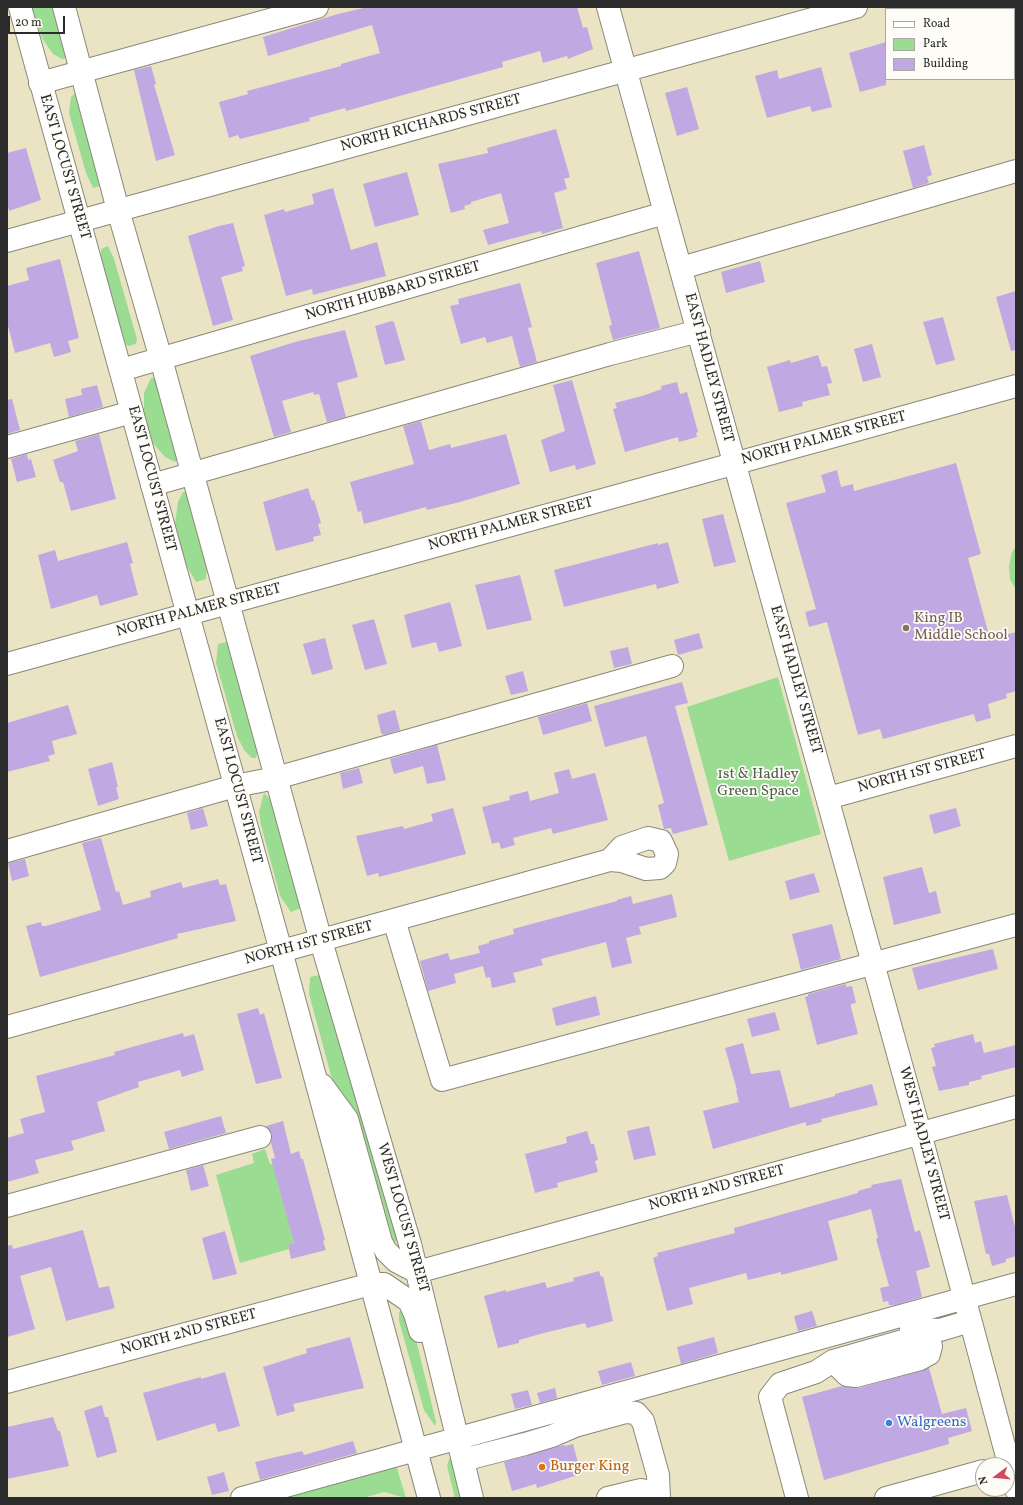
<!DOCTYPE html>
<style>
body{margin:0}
#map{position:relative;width:1023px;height:1505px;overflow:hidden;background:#eae4c4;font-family:Vollkorn,serif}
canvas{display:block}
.frame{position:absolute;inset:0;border:8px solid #2b2b2b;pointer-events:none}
.legend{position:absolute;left:885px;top:8px;width:130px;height:72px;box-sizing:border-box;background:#fdfcf7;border:1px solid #a9a8a5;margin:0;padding:5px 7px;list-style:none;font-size:12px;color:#2b2b2b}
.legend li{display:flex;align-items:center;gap:8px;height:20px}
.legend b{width:20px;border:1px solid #a9a8a5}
.north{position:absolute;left:975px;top:1457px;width:40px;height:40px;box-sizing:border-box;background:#fdfcf7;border:1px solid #a9a8a5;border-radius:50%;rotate:254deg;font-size:11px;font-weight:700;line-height:16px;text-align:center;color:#2b2b2b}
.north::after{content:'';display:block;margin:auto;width:14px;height:18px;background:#d1495b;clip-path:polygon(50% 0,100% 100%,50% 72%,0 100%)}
.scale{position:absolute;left:8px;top:16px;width:57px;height:18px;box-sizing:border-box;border:2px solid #2b2b2b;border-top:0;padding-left:5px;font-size:12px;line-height:14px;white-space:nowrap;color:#2b2b2b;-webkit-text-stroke:3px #fdfcf7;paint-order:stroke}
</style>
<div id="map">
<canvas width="1023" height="1505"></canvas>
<div class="frame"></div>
<ul class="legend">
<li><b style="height:5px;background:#fff"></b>Road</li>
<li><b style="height:11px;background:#9adc92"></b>Park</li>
<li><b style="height:11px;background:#c0a8e3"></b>Building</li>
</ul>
<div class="north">N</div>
<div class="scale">20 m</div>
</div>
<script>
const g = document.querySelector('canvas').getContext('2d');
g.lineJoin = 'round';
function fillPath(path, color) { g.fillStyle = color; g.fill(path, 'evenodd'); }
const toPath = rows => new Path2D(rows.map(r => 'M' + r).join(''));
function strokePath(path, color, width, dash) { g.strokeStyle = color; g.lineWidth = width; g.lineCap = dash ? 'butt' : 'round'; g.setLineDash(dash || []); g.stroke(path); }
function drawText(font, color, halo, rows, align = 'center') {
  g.font = font + ' Vollkorn,serif'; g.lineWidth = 3.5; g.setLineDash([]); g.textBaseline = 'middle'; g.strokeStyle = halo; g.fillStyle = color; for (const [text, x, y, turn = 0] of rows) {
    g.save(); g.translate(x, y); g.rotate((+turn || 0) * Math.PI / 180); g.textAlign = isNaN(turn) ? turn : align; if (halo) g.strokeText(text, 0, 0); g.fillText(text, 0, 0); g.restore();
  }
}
fillPath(toPath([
 [31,7,53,7,66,52,66,58,62,59,53,54,42,38],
 [74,94,78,95,101,179,100,186,93,188,86,173,69,113,71,97],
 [108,246,114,259,137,339,136,344,129,346,125,344,101,262,101,249],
 [151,378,156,378,179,459,175,462,165,457,153,443,144,416,144,393],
 [183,492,188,492,207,564,206,579,196,582,186,565,175,524,178,502],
 [1016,547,1016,590,1010,579,1009,566,1012,552],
 [227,642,235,652,259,744,256,758,252,758,244,750,237,736,216,663,218,644],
 [778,677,821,834,729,861,687,707],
 [264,793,274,803,301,908,291,912,280,896,261,825,259,812],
 [320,975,396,1231,396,1242,389,1243,335,1090,309,994,310,977],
 [265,1149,270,1164,273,1164,294,1243,288,1245,289,1249,240,1263,216,1175,254,1163,252,1154],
 [406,1309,411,1319,436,1422,435,1426,424,1410,399,1321,399,1312],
 [452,1458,463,1498,455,1498,447,1466,449,1459],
 [396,1465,406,1498,384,1492,363,1498,276,1498]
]), '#9adc92');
fillPath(toPath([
 [368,7,577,7,583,28,587,27,593,49,568,59,567,56,543,63,540,51,502,62,503,67,364,106,346,111,345,108,309,118,310,121,240,139,238,135,229,138,219,102,248,94,247,91,341,66,341,64,380,53,372,25,268,56,263,37,338,14],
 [886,42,886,85,860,92,849,53],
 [151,66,156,84,154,85,175,155,156,161,134,70],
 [821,67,832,107,812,112,810,106,767,118,755,76,777,70,779,79],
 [687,87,699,129,677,136,665,93],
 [556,129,570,177,564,179,567,189,554,193,563,228,542,234,541,231,488,245,483,230,509,223,501,193,471,202,471,204,464,206,465,209,451,213,438,164,488,153,487,148],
 [924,145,932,175,927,177,929,183,913,188,903,151],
 [26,148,41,200,9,211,9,209,7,209,7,153],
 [407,172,419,215,375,227,363,184],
 [333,188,351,250,377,242,386,276,313,295,312,289,286,296,264,215,284,209,285,212,314,204,312,194],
 [233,223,245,266,242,267,243,271,221,277,233,320,213,326,188,236,219,226],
 [639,251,660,328,613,340,609,326,612,325,596,263],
 [60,259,79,338,68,341,71,352,54,357,50,343,15,353,7,322,7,286,29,280,26,268],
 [760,261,765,282,726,293,721,272],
 [520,283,532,327,528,328,537,362,520,367,512,336,487,343,485,337,461,344,450,306,459,304,458,299],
 [1016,291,1016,350,1011,351,996,297],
 [943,317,955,360,936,365,923,322],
 [392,321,394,322,405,360,385,365,375,326],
 [345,330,358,377,337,383,346,417,327,422,319,394,314,395,313,392,282,401,291,432,274,437,250,356,295,342],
 [872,344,881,377,863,382,854,349],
 [818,355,822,367,827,366,832,383,827,384,830,395,802,402,803,406,779,412,767,367,790,360,791,363],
 [572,380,596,464,576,470,575,465,550,472,541,440,565,431,553,385],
 [677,382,680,394,687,392,698,432,696,433,697,437,679,442,678,437,625,452,613,409,617,408,615,403,642,396,662,389,661,386],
 [97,385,103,407,69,417,65,399,82,395,81,389],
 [12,399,20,430,7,434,7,400],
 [421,421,429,450,450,444,451,448,506,434,520,484,460,502,427,510,426,507,364,524,361,511,358,512,350,482,414,464,403,426],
 [99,434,116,499,71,511,63,482,60,482,53,460,78,451,75,441],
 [27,454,28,460,31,459,36,477,17,482,11,459],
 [956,463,981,554,968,558,990,639,1016,632,1016,691,1006,694,1007,698,988,704,991,718,976,722,974,714,883,739,880,729,858,735,827,622,809,627,805,612,816,609,786,503,826,492,821,475,837,470,841,487,853,484,854,491],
 [308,488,312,501,314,500,321,523,318,524,321,535,313,537,314,541,276,551,263,502],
 [723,514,736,562,714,567,702,519],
 [127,542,133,563,130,564,138,595,100,606,97,595,51,609,38,555,55,550,58,561],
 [668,542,679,583,657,589,656,584,564,607,554,570,658,543,658,545],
 [520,575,532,620,487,630,475,585],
 [450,602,462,646,439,652,436,642,412,648,404,615],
 [374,619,387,664,365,670,352,625],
 [699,633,703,648,678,655,674,640],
 [325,638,333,669,312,675,303,644],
 [628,647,632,664,614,668,610,651],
 [523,671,528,691,511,695,505,676],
 [682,682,688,703,675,706,708,825,673,834,671,828,664,829,658,805,664,803,646,736,605,747,594,706],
 [587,703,592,721,543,735,538,717],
 [68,705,77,734,52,741,55,754,48,756,50,761,7,772,7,723],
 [395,710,400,730,384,735,381,733,377,715],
 [437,745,446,780,427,784,423,766,394,774,390,759],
 [112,762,118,787,116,787,119,799,98,806,88,769],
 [359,768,363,783,343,789,340,773],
 [569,769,572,779,595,773,608,820,553,834,551,828,513,838,515,845,501,849,499,842,492,844,482,807,510,800,509,796,528,791,530,801,559,793,554,773],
 [203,808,208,826,191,830,187,813],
 [453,808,466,854,379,877,378,873,367,876,356,836,403,826,404,829,433,821,431,814],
 [956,808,961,826,934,834,929,815],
 [101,838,116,892,119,891,123,905,151,897,150,891,181,882,183,888,218,879,220,885,226,884,236,921,177,934,178,938,40,977,26,926,41,922,42,926,46,926,101,910,82,843],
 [25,859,29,876,12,881,8,863],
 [922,867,929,893,936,891,941,913,894,925,883,877],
 [814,873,820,892,790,900,785,881],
 [672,894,677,917,639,927,641,934,626,938,632,963,612,968,606,942,541,959,543,965,513,973,516,982,492,988,490,977,486,978,483,966,454,974,456,983,428,991,420,961,448,953,450,960,480,953,478,946,489,943,489,941,514,934,513,929,617,901,617,900,631,896,633,904],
 [832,924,841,959,801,970,792,934],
 [993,949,998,969,918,990,912,968],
 [846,984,846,987,852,986,856,1003,851,1004,851,1007,858,1034,817,1045,805,997,808,996,808,994],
 [596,996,600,1015,556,1026,552,1008],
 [258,1008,260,1015,264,1013,282,1078,256,1084,237,1014],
 [775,1012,780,1030,752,1037,747,1019],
 [183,1033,184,1037,194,1034,204,1070,182,1077,180,1070,138,1082,139,1087,97,1102,105,1131,71,1141,74,1150,35,1160,39,1173,7,1182,7,1138,24,1133,20,1119,45,1112,36,1076,115,1055,114,1052],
 [973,1034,975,1043,981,1041,984,1053,1016,1045,1016,1067,981,1076,982,1079,969,1082,969,1085,939,1091,932,1067,936,1066,931,1048,935,1047,934,1044],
 [743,1043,751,1074,780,1070,790,1108,835,1096,835,1094,872,1084,878,1105,821,1119,822,1122,806,1126,806,1122,713,1149,703,1111,739,1102,736,1090,737,1090,725,1048],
 [221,1116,226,1133,169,1149,164,1132],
 [283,1121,291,1154,299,1151,301,1159,303,1159,325,1240,323,1241,326,1250,291,1259,288,1245,294,1243,271,1159,275,1158,271,1143,272,1134,266,1126],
 [649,1126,656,1155,634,1160,627,1131],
 [587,1131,591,1144,594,1144,598,1160,595,1161,598,1172,557,1183,558,1187,535,1193,525,1154,567,1143,566,1137],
 [203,1165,209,1186,191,1191,186,1170],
 [901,1179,915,1232,920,1230,930,1267,916,1271,922,1297,895,1305,889,1305,888,1301,883,1302,880,1288,889,1286,876,1239,878,1238,871,1209,828,1221,838,1260,781,1275,781,1272,748,1280,746,1273,689,1288,693,1304,667,1311,653,1258,658,1256,657,1253,735,1233,734,1228,858,1193,858,1191,872,1187,871,1185],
 [1007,1195,1016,1231,1016,1256,1006,1259,1006,1262,992,1266,989,1254,986,1254,974,1201],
 [83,1230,99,1288,109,1286,115,1308,66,1321,51,1267,20,1276,35,1329,7,1337,7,1246,12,1245,13,1249],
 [225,1231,237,1274,213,1280,202,1238],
 [599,1271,601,1277,603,1276,613,1321,587,1328,585,1323,544,1333,519,1340,519,1343,498,1348,484,1296,506,1290,506,1292,545,1282,547,1288,574,1281,573,1278],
 [812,1311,817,1326,798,1331,794,1316],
 [350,1337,364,1388,293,1404,295,1411,277,1416,263,1367,307,1353,306,1349],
 [714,1337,718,1353,681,1364,677,1347],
 [631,1362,635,1376,602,1385,598,1371],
 [929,1368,942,1414,966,1408,972,1431,948,1438,949,1444,824,1480,802,1397,842,1386,859,1388],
 [225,1372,240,1426,218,1432,215,1423,157,1441,143,1393,201,1377,201,1379],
 [555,1388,557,1398,540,1403,537,1393],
 [528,1390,532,1405,515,1409,511,1394],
 [102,1405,105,1417,108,1417,117,1452,97,1458,84,1411],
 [53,1417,58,1431,60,1431,69,1466,7,1479,7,1427],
 [353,1441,357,1453,260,1480,255,1462,302,1451,304,1455],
 [573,1444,581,1474,537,1488,536,1484,512,1491,504,1462,564,1445,565,1446],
 [224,1472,229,1491,212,1495,207,1477]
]), '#c0a8e3');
const minor = toPath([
 [608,7,920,1133,1016,1490],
 [40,83,317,7],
 [7,241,856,7],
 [681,268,1016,171],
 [121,370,665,213],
 [7,447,132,412],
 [152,485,610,354,699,331],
 [7,664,1016,386],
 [828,798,1016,746],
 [7,851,235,786,276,778,672,666],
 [394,920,442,1080,1016,925],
 [7,1027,610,860,622,861,646,869,660,868,665,863,667,854,661,841,648,838,622,847,610,860],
 [7,1206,260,1137],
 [417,1272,1016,1107],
 [911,1330,917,1329,940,1330,970,1321],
 [7,1382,371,1284],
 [463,1460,525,1444,552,1436,575,1426,626,1412,636,1413,643,1421,658,1475,659,1498],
 [242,1498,1016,1284],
 [608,1498,641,1490,652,1492,655,1498],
 [797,1498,770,1397,780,1384,816,1372,833,1361,913,1338,922,1337,929,1340,931,1346,929,1354,920,1359,856,1376,847,1375,833,1361]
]);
const major = toPath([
 [20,7,281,951,429,1498],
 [64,7,118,210,161,359,321,941,410,1244,472,1498],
 [322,1085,347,1119,381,1242,386,1251,396,1261,417,1272],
 [371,1284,384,1284,409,1301,415,1314,420,1331],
 [1006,1465,1016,1462],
 [886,1498,983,1471]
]);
strokePath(minor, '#8a8878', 24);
strokePath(major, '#8a8878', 24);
strokePath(minor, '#fff', 22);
strokePath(major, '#fff', 22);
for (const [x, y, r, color] of [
 [906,628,4,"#8d6e63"],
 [889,1423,4,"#3f7fe0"],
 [542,1467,4,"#e8710a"]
]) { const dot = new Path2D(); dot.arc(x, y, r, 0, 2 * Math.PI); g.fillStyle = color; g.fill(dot); strokePath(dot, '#fdfcf7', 1.5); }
drawText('15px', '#2b2b2b', '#fdfcf7', [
 ["NORTH RICHARDS STREET",431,124,-15],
 ["EAST LOCUST STREET",64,167,74],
 ["NORTH HUBBARD STREET",393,292,-16],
 ["EAST HADLEY STREET",708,368,75],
 ["NORTH PALMER STREET",824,439,-15],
 ["EAST LOCUST STREET",151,479,75],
 ["NORTH PALMER STREET",511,525,-15],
 ["NORTH PALMER STREET",199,611,-15],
 ["EAST HADLEY STREET",795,680,74],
 ["NORTH 1ST STREET",922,772,-15],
 ["EAST LOCUST STREET",237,791,75],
 ["NORTH 1ST STREET",309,944,-15],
 ["WEST HADLEY STREET",923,1144,75],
 ["NORTH 2ND STREET",717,1189,-15],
 ["WEST LOCUST STREET",402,1218,74],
 ["NORTH 2ND STREET",189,1333,-15]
]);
drawText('15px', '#785e54', '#fdfcf7', [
 ["King IB",914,619],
 ["Middle School",914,636]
], 'left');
drawText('15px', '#4c604a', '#fdfcf7', [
 ["1st & Hadley",758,775],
 ["Green Space",758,792]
]);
drawText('15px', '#366cbe', '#fdfcf7', [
 ["Walgreens",897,1423]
], 'left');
drawText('15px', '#c56008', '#fdfcf7', [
 ["Burger King",550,1467]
], 'left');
</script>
